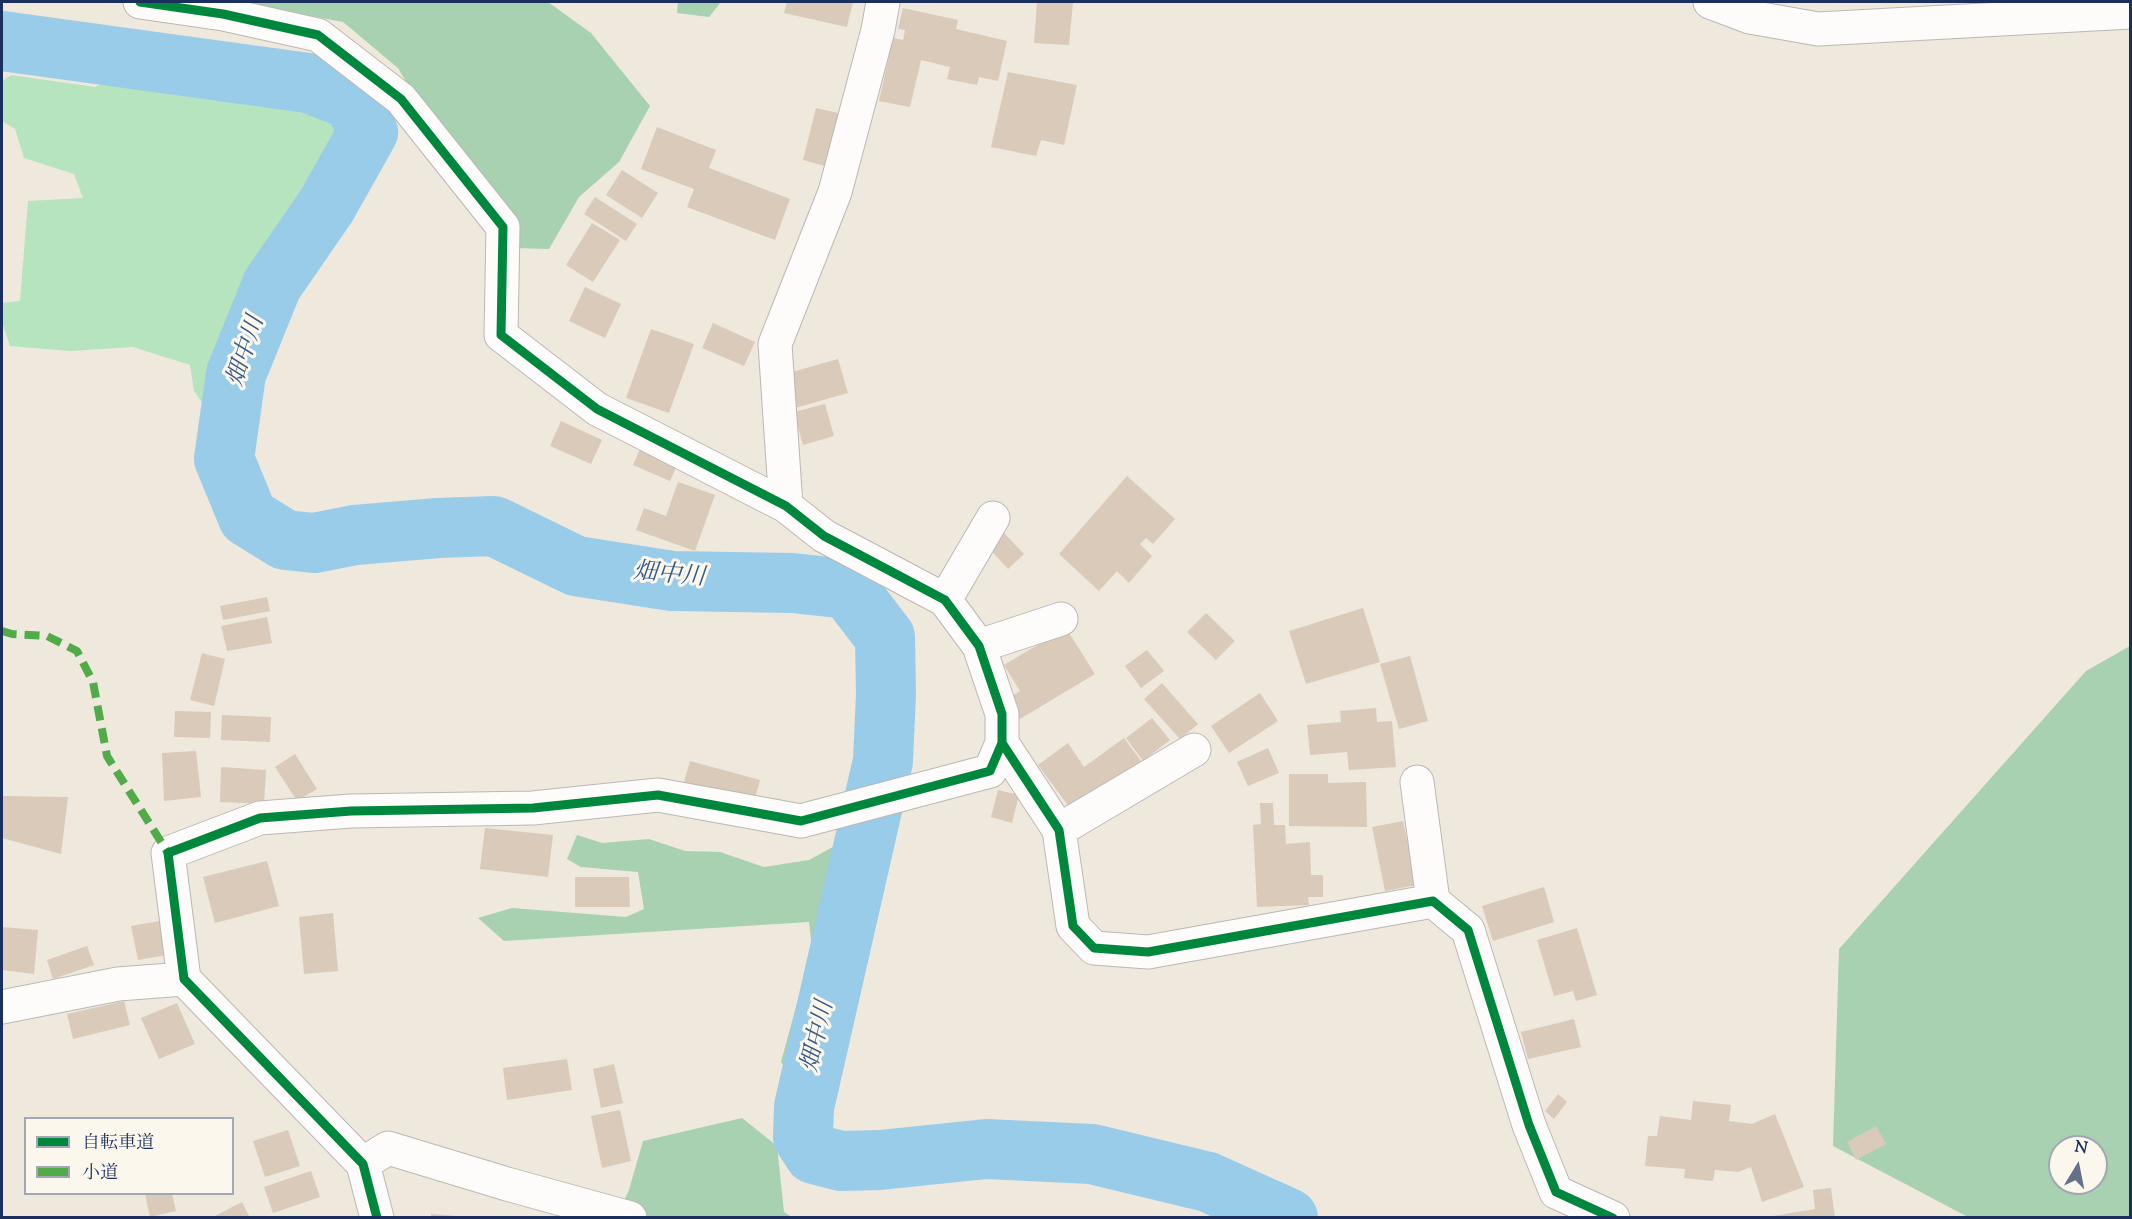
<!DOCTYPE html>
<meta charset="utf-8">
<style>
body{margin:0}
#map{position:relative;width:2132px;height:1219px;overflow:hidden;background:#efe8dd;font-family:"Sorts Mill Goudy","Noto Serif JP",serif}
canvas{display:block}
.frame{position:absolute;inset:0;border:3px solid #1b2f5e;pointer-events:none}
.legend{position:absolute;left:24px;top:1117px;width:210px;height:78px;box-sizing:border-box;background:#fbf7ec;border:2px solid #a1a7b3;margin:0;padding:8px 10px;list-style:none;font-size:18px;color:#1b2f5e}
.legend li{display:flex;align-items:center;gap:12px;height:30px}
.legend b{width:30px;border:2px solid #a1a7b3}
.north{position:absolute;left:2048px;top:1135px;width:60px;height:60px;box-sizing:border-box;background:#fbf7ec;border:2px solid #a1a7b3;border-radius:50%;rotate:10deg;font-size:16px;font-weight:700;line-height:24px;text-align:center;color:#1b2f5e}
.north::after{content:'';display:block;margin:auto;width:21px;height:27px;background:#65708a;clip-path:polygon(50% 0,100% 100%,50% 72%,0 100%)}
</style>
<div id="map">
<canvas width="2132" height="1219"></canvas>
<div class="frame"></div>
<ul class="legend">
<li><b style="height:8px;background:#00873e"></b>自転車道</li>
<li><b style="height:8px;background:#52ab49"></b>小道</li>
</ul>
<div class="north">N</div>
</div>
<script>
const g = document.querySelector('canvas').getContext('2d');
g.lineJoin = 'round';
function fillPath(path, color) { g.fillStyle = color; g.fill(path, 'evenodd'); }
const toPath = rows => new Path2D(rows.map(r => 'M' + r).join(''));
function strokePath(path, color, width, dash) { g.strokeStyle = color; g.lineWidth = width; g.lineCap = dash ? 'butt' : 'round'; g.setLineDash(dash || []); g.stroke(path); }
function drawText(font, color, halo, rows, align = 'center') {
  g.font = font + ' "Sorts Mill Goudy","Noto Serif JP",serif'; g.lineWidth = 6; g.setLineDash([]); g.textBaseline = 'middle'; g.strokeStyle = halo; g.fillStyle = color; for (const [text, x, y, turn = 0] of rows) {
    g.save(); g.translate(x, y); g.rotate((+turn || 0) * Math.PI / 180); g.textAlign = isNaN(turn) ? turn : align; if (halo) g.strokeText(text, 0, 0); g.fillText(text, 0, 0); g.restore();
  }
}
fillPath(toPath([
 [130,70,307,92,344,105,353,134,318,195,273,266,229,349,215,402,207,410,194,391,190,365,133,347,70,351,10,346,2,322,2,303,20,301,28,201,83,198,74,174,24,158,15,129,2,121,2,81,11,75,95,87]
]), '#b5e4bf');
fillPath(toPath([
 [237,2,548,2,591,33,650,106,619,162,579,197,549,249,513,248,427,118,398,68,343,22],
 [678,2,721,2,709,17,677,13],
 [2130,646,2130,1217,1968,1217,1833,1146,1839,949,2086,671],
 [2060,1147,2096,1147,2096,1183,2060,1183],
 [577,835,602,843,649,839,685,851,720,852,764,867,809,860,855,835,801,1091,781,1062,812,948,809,922,504,941,478,918,512,908,626,917,644,909,638,872,581,867,567,859],
 [742,1118,777,1146,784,1212,792,1217,616,1218,629,1190,643,1141]
]), '#a7d1b0');
strokePath(toPath([
 [2,41,308,83,353,100,368,132,327,205,272,285,236,374,224,459,248,517,285,540,314,543,355,535,438,528,494,526,576,566,672,581,792,583,848,589,885,637,886,694,883,761,804,1107,803,1137,814,1154,841,1161,880,1160,986,1149,1092,1154,1208,1182,1288,1218]
]), '#99cce9', 60);
fillPath(toPath([
 [787,2,853,2,847,27,784,13],
 [1037,2,1073,2,1069,45,1034,43],
 [903,8,958,20,956,29,1007,41,998,81,979,77,977,85,947,79,950,67,921,60,910,107,879,101,893,38,903,40,905,30,898,29],
 [1008,72,1077,85,1064,145,1041,140,1036,156,991,147],
 [816,108,842,114,828,167,803,160],
 [657,127,716,150,709,168,790,199,775,240,687,207,694,189,641,169],
 [622,170,658,193,642,218,606,195],
 [595,197,637,224,626,241,584,214],
 [592,223,620,240,593,282,566,265],
 [585,287,621,304,605,338,569,321],
 [713,323,755,342,744,366,702,348],
 [651,329,694,344,669,413,626,398],
 [838,359,848,393,795,408,785,374],
 [825,404,834,436,803,445,794,412],
 [561,421,602,440,591,464,550,446],
 [643,442,680,459,670,481,633,465],
 [1127,476,1175,519,1153,544,1146,538,1140,544,1152,556,1129,583,1117,571,1099,591,1059,554],
 [678,482,715,495,695,551,636,530,644,508,666,516],
 [1004,533,1024,554,1008,569,988,547],
 [267,597,270,611,223,620,220,606],
 [1363,608,1380,662,1306,684,1289,631],
 [1206,613,1235,641,1216,660,1187,632],
 [267,617,272,643,227,651,221,626],
 [1066,628,1095,674,1020,719,1008,699,1020,691,1004,665],
 [1147,650,1164,671,1141,688,1125,666],
 [202,653,225,659,214,706,190,700],
 [1410,656,1428,721,1399,729,1380,664],
 [1162,683,1198,724,1180,739,1144,699],
 [1260,693,1278,721,1229,753,1211,726],
 [1376,708,1377,722,1392,721,1396,767,1349,770,1347,752,1310,755,1307,725,1341,722,1340,711],
 [175,711,211,712,210,738,174,737],
 [222,715,271,717,270,742,221,740],
 [1152,718,1170,740,1143,761,1126,738],
 [1124,738,1141,761,1073,812,1038,765,1068,743,1084,767],
 [1268,748,1279,773,1248,786,1237,762],
 [196,751,201,797,164,801,162,753],
 [295,754,317,789,297,801,275,767],
 [690,761,760,780,752,809,682,789],
 [221,767,266,770,264,804,220,802],
 [1289,774,1328,774,1328,783,1366,782,1367,827,1289,826],
 [998,790,1019,795,1012,823,991,817],
 [2,796,68,797,61,854,2,838],
 [1260,803,1273,803,1274,825,1285,825,1286,844,1310,842,1311,875,1323,875,1323,897,1308,897,1309,905,1257,907,1253,825,1261,824],
 [1403,821,1417,885,1385,891,1372,827],
 [485,828,553,835,548,877,480,869],
 [267,861,279,906,215,923,203,877],
 [575,877,629,877,630,907,575,907],
 [1544,887,1554,922,1493,941,1482,906],
 [333,913,338,971,304,974,299,917],
 [160,921,166,955,138,960,131,926],
 [2,927,38,930,34,974,2,970],
 [1577,928,1597,995,1576,1001,1573,991,1554,996,1537,940],
 [87,946,94,965,53,979,47,960],
 [124,1001,130,1025,73,1039,67,1014],
 [177,1003,195,1044,159,1059,141,1018],
 [1574,1019,1581,1047,1528,1059,1521,1032],
 [567,1059,572,1090,507,1100,503,1068],
 [614,1064,623,1103,601,1108,593,1069],
 [1558,1094,1567,1102,1554,1119,1545,1111],
 [1693,1101,1731,1105,1729,1121,1752,1124,1775,1114,1804,1187,1762,1202,1751,1167,1738,1172,1715,1170,1713,1181,1684,1178,1685,1169,1645,1166,1648,1136,1657,1136,1660,1116,1691,1120],
 [620,1110,631,1161,602,1168,591,1116],
 [1876,1126,1886,1144,1856,1160,1847,1142],
 [288,1130,300,1166,265,1177,253,1141],
 [311,1171,320,1197,273,1213,264,1187],
 [1831,1188,1835,1218,1761,1218,1815,1209,1813,1190],
 [145,1194,172,1194,176,1211,150,1217],
 [242,1202,250,1218,211,1218],
 [431,1214,457,1216,457,1218,431,1218]
]), '#d9caba');
const street = toPath([
 [140,2,223,14,318,35,401,99,503,227,501,335,597,409,786,506,824,536,945,600,979,646,1002,714,1002,743,990,771,801,821,658,795,533,808,351,811,260,818,168,853,184,979,363,1164,377,1218],
 [1710,2,1750,17,1818,29,2130,12],
 [786,506,775,344,835,192,878,30,883,2],
 [945,600,993,518],
 [979,646,1061,619],
 [1002,743,1059,830,1073,926,1094,948,1148,952,1433,901,1468,930,1529,1125,1556,1192,1613,1218],
 [1417,782,1433,901],
 [1059,830,1194,750],
 [2,1007,118,984,184,979],
 [363,1164,388,1148,507,1184,630,1218]
]);
strokePath(street, '#bab8b5', 35);
strokePath(street, '#fdfcfa', 33);
strokePath(toPath([
 [2,631,12,634,47,636,77,651,93,682,107,756,168,853]
]), '#52ab49', 8, [15, 8]);
strokePath(toPath([
 [140,2,223,14,318,35,401,99,503,227,501,335,597,409,786,506,824,536,945,600,979,646,1002,714,1002,743,990,771,801,821,658,795,533,808,351,811,260,818,168,853,184,979,363,1164,377,1218],
 [1002,743,1059,830,1073,926,1094,948,1148,952,1433,901,1468,930,1529,1125,1556,1192,1613,1218]
]), '#00873e', 9);
drawText('italic 24px', '#365a89', '#fbf7ec', [
 ["畑中川",248,352,-72],
 ["畑中川",669,577,5],
 ["畑中川",820,1037,-77]
]);
</script>
